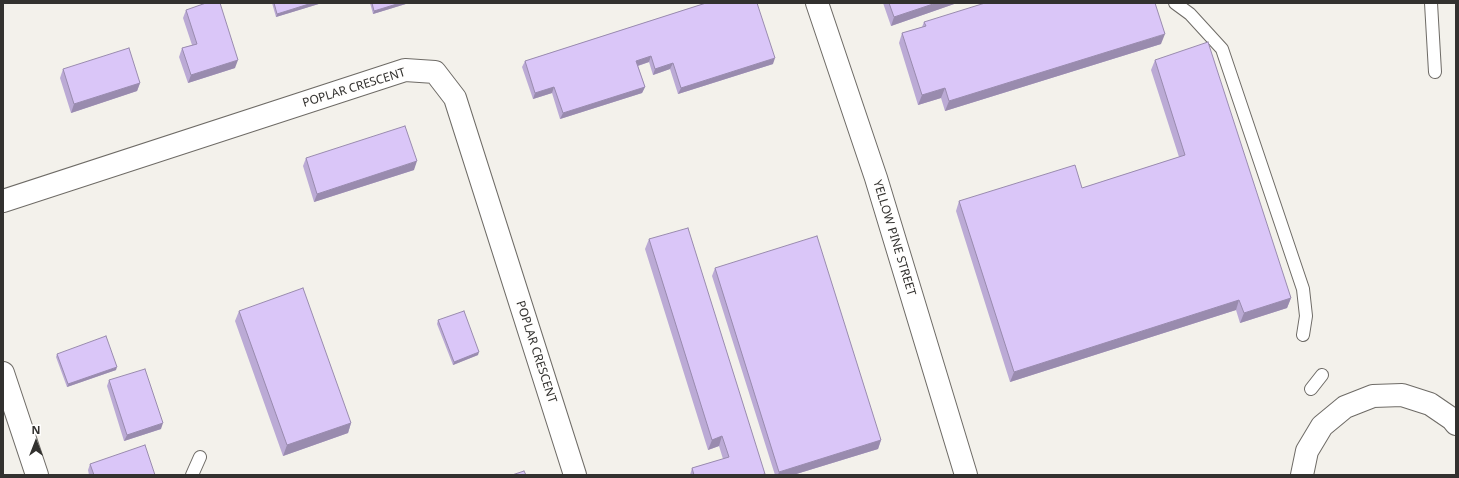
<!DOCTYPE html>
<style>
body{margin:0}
#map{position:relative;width:1459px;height:478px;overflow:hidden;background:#f3f1eb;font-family:"Noto Sans",sans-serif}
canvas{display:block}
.frame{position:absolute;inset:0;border:4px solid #32312f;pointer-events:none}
.north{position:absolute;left:16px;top:422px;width:40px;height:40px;-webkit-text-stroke:3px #fffefd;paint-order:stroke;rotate:0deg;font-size:11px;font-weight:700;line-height:16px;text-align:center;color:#32312f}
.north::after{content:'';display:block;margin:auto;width:14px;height:18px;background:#32312f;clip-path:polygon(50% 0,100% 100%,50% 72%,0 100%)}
</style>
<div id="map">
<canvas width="1459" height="478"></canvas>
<div class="frame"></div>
<div class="north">N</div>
</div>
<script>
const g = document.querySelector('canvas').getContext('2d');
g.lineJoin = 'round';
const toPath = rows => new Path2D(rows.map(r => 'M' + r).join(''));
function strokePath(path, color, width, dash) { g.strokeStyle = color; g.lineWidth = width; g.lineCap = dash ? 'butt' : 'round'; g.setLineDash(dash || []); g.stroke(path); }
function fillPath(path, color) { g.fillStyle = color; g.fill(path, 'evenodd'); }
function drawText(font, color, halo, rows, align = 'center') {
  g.font = font + ' "Noto Sans",sans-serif'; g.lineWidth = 3.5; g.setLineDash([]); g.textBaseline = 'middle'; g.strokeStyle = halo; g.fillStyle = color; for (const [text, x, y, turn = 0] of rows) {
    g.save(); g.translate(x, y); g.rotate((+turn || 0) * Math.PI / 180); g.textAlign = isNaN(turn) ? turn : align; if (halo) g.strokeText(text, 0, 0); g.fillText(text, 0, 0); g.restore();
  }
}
const service = toPath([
 [1175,3,1190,14,1222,49,1303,289,1306,316,1303,335],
 [1431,3,1435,72],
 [1311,389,1322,375],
 [192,475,200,457]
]);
const minor = toPath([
 [817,3,876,178,966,475],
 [3,201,405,70,435,72,455,98,575,475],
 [3,373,37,475]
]);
const secondary = toPath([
 [1302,475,1307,451,1322,426,1345,407,1373,396,1402,395,1430,404,1452,419,1456,424]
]);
strokePath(service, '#6e6b66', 14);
strokePath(minor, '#6e6b66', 24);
strokePath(secondary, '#6e6b66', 24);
strokePath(service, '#fff', 12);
strokePath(minor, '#fff', 22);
strokePath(secondary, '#fff', 22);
fillPath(toPath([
 [272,3,322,3,276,17],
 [370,3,409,3,373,14],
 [706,3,773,64,678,94,670,69,653,75,649,62,638,66,645,87,642,93,560,119,552,93,533,99,522,67,525,61],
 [883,3,957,3,891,26],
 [186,10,235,68,188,83,179,57,182,48,192,45,183,18],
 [924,22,1161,44,945,111,941,98,918,105,899,43,902,33,922,27],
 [1155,60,1291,298,1287,308,1240,323,1236,310,1010,382,956,211,959,201,1082,188,1179,157,1151,70],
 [63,69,140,83,137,91,71,113,60,78],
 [306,158,414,170,314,202,303,166],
 [649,239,765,474,764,475,690,475,692,468,723,459,719,446,708,450,645,249],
 [715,268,881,440,878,449,793,475,775,475,712,276],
 [239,311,351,423,348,433,283,456,235,321],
 [438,320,478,355,453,365,437,324],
 [57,354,116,370,67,387,56,357],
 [109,380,161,429,124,441,107,386],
 [90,464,155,475,89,475,88,470]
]), '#bbaad5');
fillPath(toPath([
 [312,3,322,3,276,17,277,14],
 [400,3,409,3,373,14,374,11],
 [936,3,957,3,891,26,894,17],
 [1165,34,1161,44,945,111,949,101],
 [651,56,649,62,634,67,636,61],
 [775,58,773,64,678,94,681,88],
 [238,60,235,68,188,83,191,75],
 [673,63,670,69,653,75,655,69],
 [140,83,137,91,71,113,74,104],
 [554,87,552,93,533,99,535,93],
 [645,87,642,93,560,119,563,113],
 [945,88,941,98,918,105,922,95],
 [417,161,414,170,314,202,317,194],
 [1291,298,1287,308,1240,323,1244,313],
 [1239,300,1236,310,1010,382,1014,372],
 [479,352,478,355,453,365,454,362],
 [117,367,116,370,67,387,68,384],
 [163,423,161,429,124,441,127,435],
 [351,423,348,433,283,456,287,445],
 [722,436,719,446,708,450,712,440],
 [881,440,878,449,793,475,778,475,779,472]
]), '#998bae');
const building = toPath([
 [206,3,220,3,238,60,191,75,182,48,197,44,186,10,206,3],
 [274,3,312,3,277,14,274,3],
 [372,3,400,3,374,11,372,3],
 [706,3,757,3,775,58,681,88,673,63,655,69,651,56,636,61,645,87,563,113,554,87,535,93,525,61,706,3],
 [889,3,936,3,894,17,889,3],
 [985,3,1155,3,1165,34,949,101,945,88,922,95,902,33,926,26,924,22,985,3],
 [1208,42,1291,298,1244,313,1239,300,1014,372,959,201,1075,165,1082,188,1185,155,1155,60,1208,42],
 [129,48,140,83,74,104,63,69,129,48],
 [405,126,417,161,317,194,306,158,405,126],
 [688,228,765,474,760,475,694,475,692,468,729,457,722,436,712,440,649,239,688,228],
 [817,236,881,440,779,472,715,268,817,236],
 [303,288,351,423,287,445,239,311,303,288],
 [464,311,479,352,454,362,438,320,464,311],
 [106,336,117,367,68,384,57,354,106,336],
 [145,369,163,423,127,435,109,380,145,369],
 [145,445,155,475,94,475,90,464,145,445],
 [524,471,526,475,512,475,524,471]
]);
fillPath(building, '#dac6f8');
strokePath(building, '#998bae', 1);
drawText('12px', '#32312f', '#fffefd', [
 ["POPLAR CRESCENT",354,88,-17],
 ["YELLOW PINE STREET",894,238,73],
 ["POPLAR CRESCENT",536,352,72]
]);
</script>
